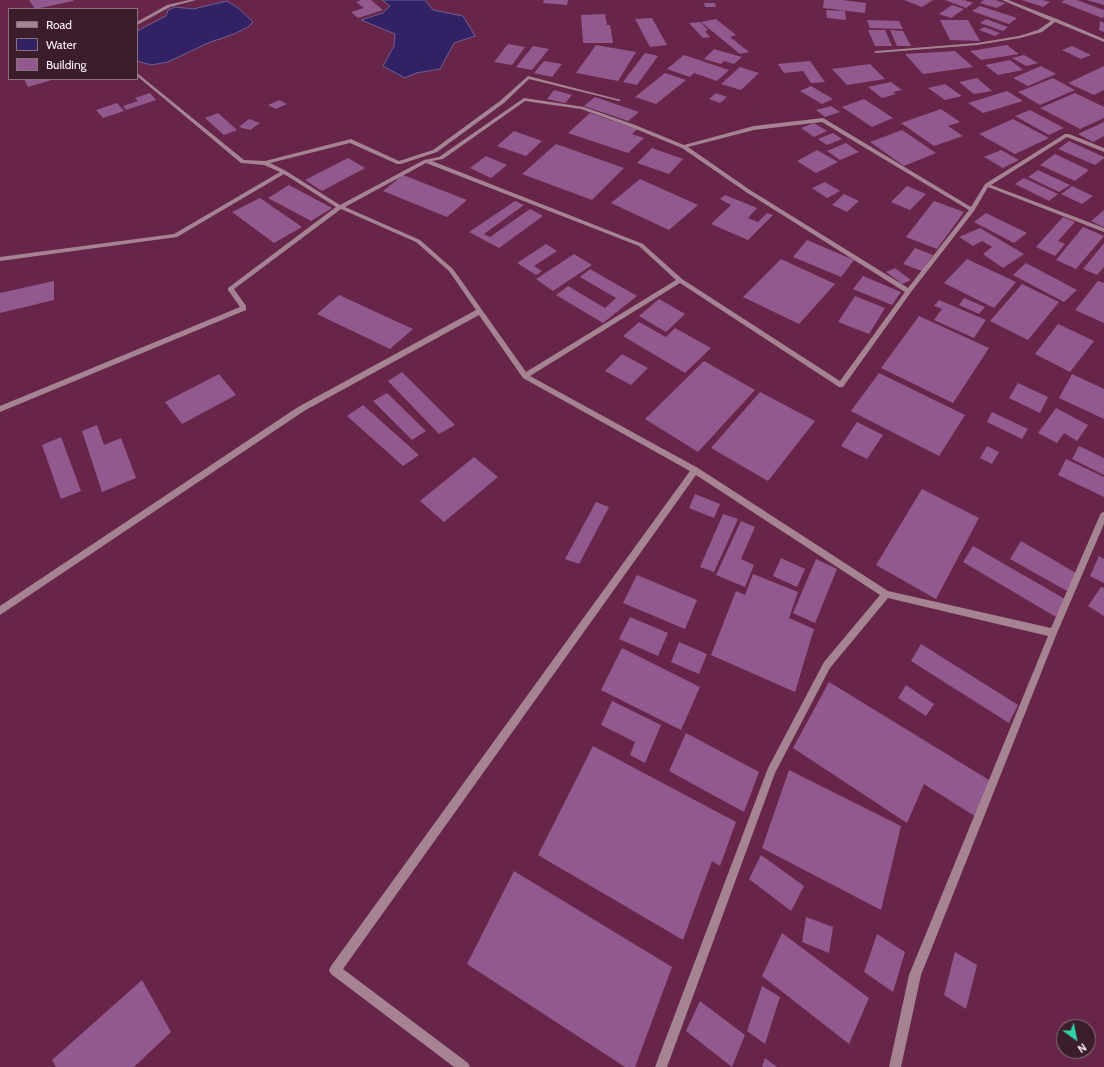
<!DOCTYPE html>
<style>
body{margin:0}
#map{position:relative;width:1104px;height:1067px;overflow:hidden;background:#672649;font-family:Cabin,sans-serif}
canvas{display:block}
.legend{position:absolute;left:8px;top:8px;width:130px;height:72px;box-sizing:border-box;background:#3b1d2c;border:1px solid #87727c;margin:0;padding:5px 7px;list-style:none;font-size:12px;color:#faf2f5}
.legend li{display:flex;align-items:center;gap:8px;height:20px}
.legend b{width:20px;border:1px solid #87727c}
.north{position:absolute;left:1056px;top:1019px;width:40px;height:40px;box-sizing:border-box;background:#3b1d2c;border:1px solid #87727c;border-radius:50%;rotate:147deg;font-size:11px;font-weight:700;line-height:16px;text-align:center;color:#faf2f5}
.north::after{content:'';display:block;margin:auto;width:14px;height:18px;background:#31d4a9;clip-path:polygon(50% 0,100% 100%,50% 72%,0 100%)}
</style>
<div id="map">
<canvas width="1104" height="1067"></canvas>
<ul class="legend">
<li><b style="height:5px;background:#a58392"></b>Road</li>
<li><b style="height:11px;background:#332166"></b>Water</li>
<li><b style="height:11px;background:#91598d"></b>Building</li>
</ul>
<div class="north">N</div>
</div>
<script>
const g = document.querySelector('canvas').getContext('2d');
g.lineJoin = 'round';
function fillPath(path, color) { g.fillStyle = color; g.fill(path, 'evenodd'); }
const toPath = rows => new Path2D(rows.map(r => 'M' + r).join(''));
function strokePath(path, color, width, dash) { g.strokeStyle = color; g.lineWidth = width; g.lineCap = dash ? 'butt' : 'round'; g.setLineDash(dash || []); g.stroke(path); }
const water = toPath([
 [382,0,425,0,433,10,463,16,475,36,454,43,440,69,416,73,405,78,383,66,394,46,395,34,361,20,383,13,390,6,382,0],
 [227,1,238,8,253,22,248,27,234,34,208,43,168,62,151,65,137,61,137,31,166,16,168,10,175,7,193,9,227,1]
]);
fillPath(water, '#332166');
strokePath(water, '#6f6091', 1);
fillPath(toPath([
 [29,0,73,0,73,1,35,9],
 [361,0,371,0,383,10,358,18,351,12,364,8,356,2],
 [544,0,568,0,567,5,543,3],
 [824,0,842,0,866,3,865,13,823,8],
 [904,0,933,0,922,7],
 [945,0,964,0,973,3,966,8],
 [984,0,995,0,1005,3,997,8,980,3],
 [1022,0,1042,0,1050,2,1043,7],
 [1065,0,1077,0,1104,10,1104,17,1102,18,1061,2],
 [1087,0,1104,0,1104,5],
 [704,3,715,3,716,7,705,7],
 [952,5,964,9,951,18,939,14],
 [980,6,1017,18,1009,24,972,11],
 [826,10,845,11,846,20,827,18],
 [605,14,607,25,610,25,613,43,583,43,581,15],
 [652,18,667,45,650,47,635,19],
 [716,19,736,35,730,37,749,52,740,54,701,22],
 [986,19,1008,27,1003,31,980,23],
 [867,20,899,21,903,29,870,28],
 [940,20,968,20,980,41,950,40],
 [1100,21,1104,23,1104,32,1099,30],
 [700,22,708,30,705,31,710,37,703,38,689,23],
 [984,27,1000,33,995,36,979,30],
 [868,30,885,30,892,46,875,46],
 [890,30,903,31,911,46,897,46],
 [508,44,525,47,512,65,494,62],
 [596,45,636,52,618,81,576,73],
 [1007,45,1019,54,981,60,970,51],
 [533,46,549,49,532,70,516,67],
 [1072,46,1091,55,1081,59,1062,50],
 [714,49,742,57,734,64,724,61,721,64,704,59],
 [955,51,973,67,923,74,905,54],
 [645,53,658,56,637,85,623,82],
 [684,55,729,70,717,81,694,73,690,77,667,69],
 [1024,55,1038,63,1026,66,1012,58],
 [1010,60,1023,70,998,75,985,65],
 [544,61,562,64,552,77,534,73],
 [810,61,825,82,811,83,803,71,784,73,778,64],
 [870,64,885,79,847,85,832,69],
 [1041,66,1056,74,1028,86,1013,78],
 [1104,66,1104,90,1094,95,1068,83],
 [740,67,759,73,741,90,721,84],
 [665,73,686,80,656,104,635,97],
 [977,78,992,91,974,94,959,82],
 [1053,78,1075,90,1040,105,1018,92],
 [24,79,55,79,28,87],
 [891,82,902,90,893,92,896,94,882,98,868,87],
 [945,84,962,96,945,100,928,88],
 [811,86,833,99,822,104,800,91],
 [554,90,572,95,565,103,547,99],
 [1007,91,1023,101,983,113,968,103],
 [150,93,156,100,126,110,123,106,138,101,135,98],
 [716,93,727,97,720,103,709,99],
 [1075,93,1104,107,1104,118,1080,129,1040,108],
 [595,97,639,112,628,121,584,106],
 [864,99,893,118,872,127,842,107],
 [279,100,287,104,276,109,268,105],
 [117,103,124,111,103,118,96,110],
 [831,106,840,112,825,117,816,110],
 [941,109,960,122,948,126,963,136,934,146,901,123],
 [1030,110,1064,128,1049,135,1015,116],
 [218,113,237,130,224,135,205,118],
 [590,113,637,129,632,134,644,138,628,153,568,133],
 [249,119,260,123,250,130,239,127],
 [1013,119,1049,138,1015,154,979,134],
 [1104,122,1104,136,1093,142,1078,134],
 [814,123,827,131,814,137,801,128],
 [902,130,936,153,904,166,870,142],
 [514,131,542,141,526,156,497,146],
 [833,133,842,139,827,145,818,139],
 [1069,141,1104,157,1104,158,1095,165,1058,149],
 [846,143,859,152,840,160,827,151],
 [556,144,624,168,592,200,522,174],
 [652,148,683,159,669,174,637,163],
 [817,150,838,162,816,173,797,161],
 [1001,150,1019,160,1003,168,984,157],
 [1055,154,1089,170,1075,181,1040,165],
 [486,156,507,165,491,178,470,168],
 [348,158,365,168,322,191,305,180],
 [1038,170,1070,185,1059,192,1028,177],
 [403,175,467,200,447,217,383,191],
 [1024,178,1058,194,1049,201,1015,184],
 [640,179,698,205,669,230,611,203],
 [825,182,840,191,827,198,812,188],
 [289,185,332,208,311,221,268,198],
 [907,186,926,194,910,210,891,202],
 [1072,186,1093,196,1082,204,1061,194],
 [844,194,859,201,847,212,832,205],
 [725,195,757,208,748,218,758,222,767,213,773,215,748,240,711,224,731,205,720,199],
 [260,198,302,227,274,243,232,212],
 [515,201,524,205,484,234,490,237,530,209,543,216,499,248,469,232],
 [934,201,964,212,937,249,906,237],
 [1103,211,1104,211,1104,226,1103,227,1091,221],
 [986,213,1027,233,1014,243,974,222],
 [1063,217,1075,222,1058,241,1065,244,1055,256,1036,247],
 [1083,227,1104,236,1076,269,1056,260],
 [980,228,1024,254,1003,268,983,254,992,247,982,241,973,246,959,237],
 [807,240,854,260,841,277,793,257],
 [1104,243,1104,267,1097,275,1083,269],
 [546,244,557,251,534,266,542,271,536,275,517,263],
 [915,248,933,255,922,271,903,264],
 [574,254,592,265,553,291,536,279],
 [781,259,835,284,799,324,743,297],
 [967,259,1016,282,994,308,944,283],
 [1026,263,1077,290,1064,302,1013,275],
 [895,268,911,280,902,284,886,272],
 [590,269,637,296,603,323,556,295,568,286,605,308,616,298,580,277],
 [863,276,901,292,892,305,853,289],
 [54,281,54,300,0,313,0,293],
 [1098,281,1104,283,1104,323,1075,310],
 [1022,284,1059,302,1028,340,990,321],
 [339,295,413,329,390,349,317,314],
 [855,296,885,308,869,334,838,322],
 [964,298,985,307,979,314,959,305],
 [659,299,685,314,666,332,639,316],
 [939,300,986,320,974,338,934,320,942,309,934,306],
 [919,316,989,348,953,403,881,368],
 [639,322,666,337,675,328,711,348,685,373,623,336],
 [1058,324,1094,341,1070,372,1035,354],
 [622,354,648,368,631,385,605,371],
 [704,361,755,390,698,452,645,419],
 [402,372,455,425,439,434,388,381],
 [879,373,965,415,939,456,851,411],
 [219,374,236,395,182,424,165,402],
 [1072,374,1104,389,1104,419,1059,398],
 [1018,383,1048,397,1040,413,1009,398],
 [760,392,815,421,768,481,711,448],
 [387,393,426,431,412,440,373,401],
 [363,405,419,455,403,466,347,416],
 [1056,408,1088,425,1077,441,1064,433,1057,443,1038,433],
 [992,412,1028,429,1022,439,987,422],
 [857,422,883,435,867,459,841,446],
 [97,425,104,445,121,438,136,478,102,492,82,431],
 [61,437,81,491,61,499,42,445],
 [987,446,999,452,992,464,980,458],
 [1079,446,1104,458,1104,475,1072,459],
 [474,457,498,477,444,522,420,501],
 [1066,459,1104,477,1104,497,1058,475],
 [922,489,979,518,936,599,876,565],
 [695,494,720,504,714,518,689,508],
 [596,502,609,507,579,564,565,559],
 [723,514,738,519,714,572,700,567],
 [741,521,755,527,741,559,754,565,745,587,716,575],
 [1021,541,1076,573,1067,591,1010,559],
 [973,546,1065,599,1056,617,963,562],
 [1099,556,1104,559,1104,583,1090,576],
 [781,558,805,569,797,587,773,576],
 [816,559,837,569,815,623,793,613],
 [753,574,798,592,789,618,814,629,795,692,711,655,736,591,745,595],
 [637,575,697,600,685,629,623,603],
 [1101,587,1104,588,1104,616,1088,606],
 [630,617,668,633,658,656,619,639],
 [679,642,707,654,699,674,671,662],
 [921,644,1018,705,1009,723,911,661],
 [622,648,700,687,681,730,601,690],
 [829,682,989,780,976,817,924,784,907,823,793,748],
 [906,685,934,704,926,716,898,698],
 [612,701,661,725,645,763,630,755,635,742,601,725],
 [686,733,759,772,744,812,669,771],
 [593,746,736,822,720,866,712,861,683,940,538,855],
 [789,770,901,826,881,910,762,848],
 [761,855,804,886,791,911,749,879],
 [514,871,672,967,635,1067,625,1067,467,964],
 [806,917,833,927,829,953,802,942],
 [782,933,869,998,849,1044,762,976],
 [877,934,905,952,893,992,864,972],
 [955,952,977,965,966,1009,944,995],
 [142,980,171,1032,134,1067,56,1067,52,1060],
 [762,986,780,997,765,1044,747,1031],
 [700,1001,745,1035,732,1067,686,1031],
 [765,1058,777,1067,762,1067]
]), '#91598d');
fillPath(toPath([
 [189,0,196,0,170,7,137,25,137,22,167,5,189,0],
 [1002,0,1008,0,1057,19,1104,39,1104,42,1055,22,1042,32,1020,38,977,45,876,53,874,52,876,51,977,43,1019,36,1038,30,1051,21,1002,0],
 [137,73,244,160,265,161,351,139,399,161,433,150,500,101,528,76,621,100,619,101,529,79,504,103,437,152,401,164,397,164,350,143,270,163,286,171,340,205,424,160,439,157,524,98,584,107,635,125,684,145,754,126,823,118,971,207,985,184,1065,134,1069,134,1104,148,1104,152,1067,137,991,185,1104,228,1104,232,988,187,974,211,911,292,843,387,839,387,680,283,530,376,698,468,888,591,1051,628,1100,515,1101,513,1104,512,1104,524,1057,633,921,975,901,1067,889,1067,909,975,1048,636,888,598,830,668,775,773,667,1067,655,1067,768,768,824,662,880,595,696,475,343,969,468,1063,470,1067,454,1067,331,974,329,970,331,966,690,471,523,378,479,315,304,411,0,615,0,606,298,407,476,310,449,271,416,242,341,209,234,289,246,306,246,310,0,412,0,406,240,307,228,290,228,288,336,207,284,174,177,237,0,261,0,257,174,234,280,172,264,165,241,163,137,76,137,73],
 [525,101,581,109,631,127,682,148,746,192,905,292,840,381,682,279,643,244,432,161,443,159,525,101],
 [822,122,969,210,908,288,750,190,688,147,754,130,822,122],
 [426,163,639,246,676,280,526,372,453,269,420,240,345,207,426,163]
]), '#a58392');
</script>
